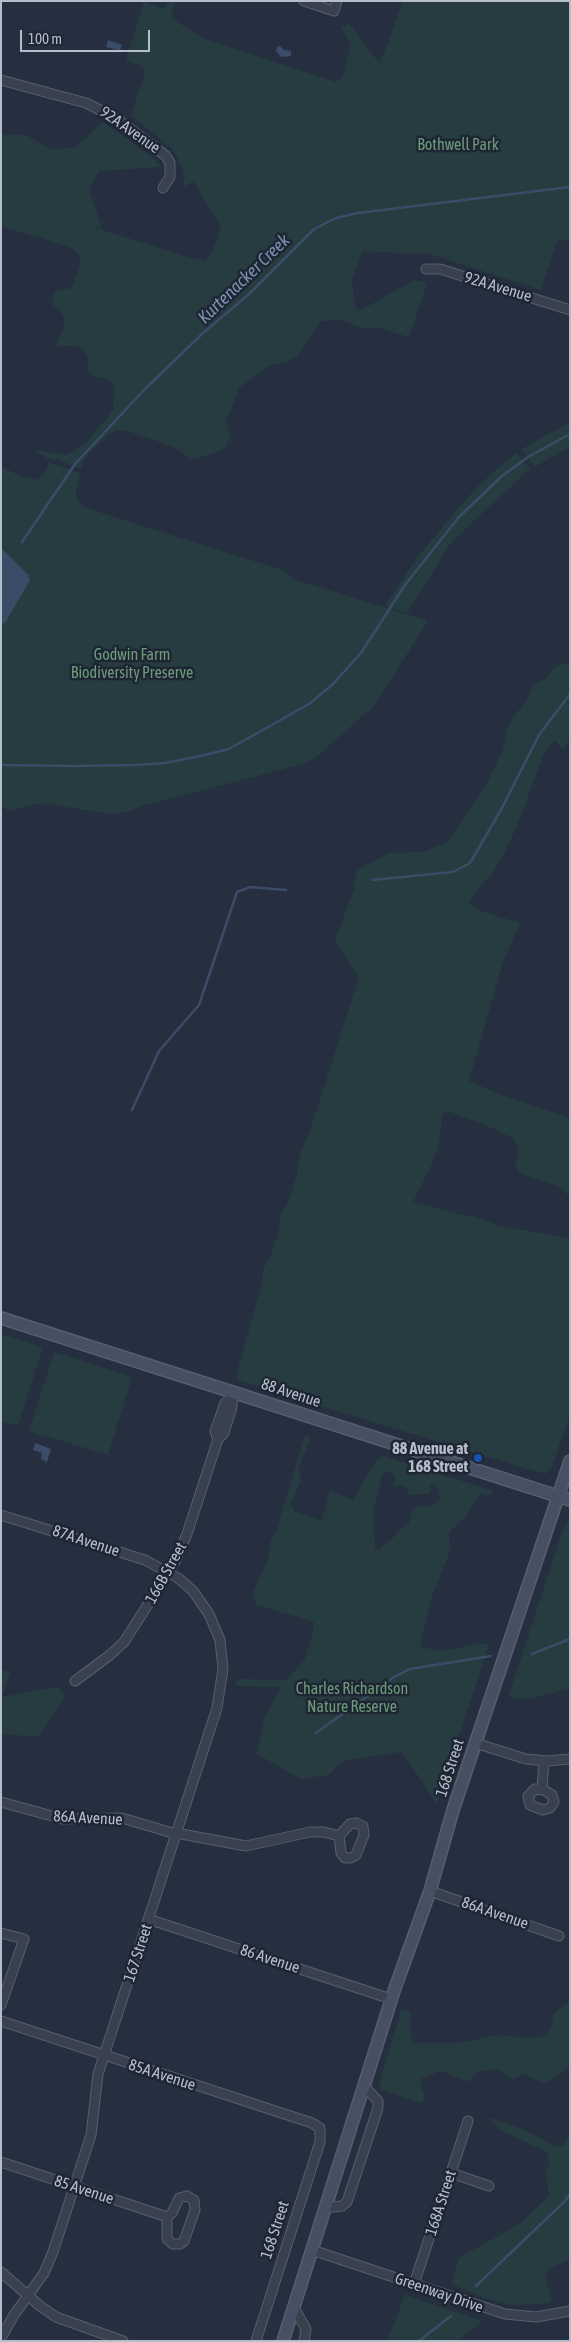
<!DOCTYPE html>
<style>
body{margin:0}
#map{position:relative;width:571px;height:2342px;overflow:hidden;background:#252f3f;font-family:"Asap Condensed",sans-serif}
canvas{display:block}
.frame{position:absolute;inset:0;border:2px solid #b6bdca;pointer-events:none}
.scale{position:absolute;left:20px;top:30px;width:130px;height:22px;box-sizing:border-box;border:2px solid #b6bdca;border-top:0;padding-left:6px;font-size:15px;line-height:18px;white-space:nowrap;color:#b6bdca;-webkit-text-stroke:4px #1e2634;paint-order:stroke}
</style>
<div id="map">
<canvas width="571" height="2342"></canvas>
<div class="frame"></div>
<div class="scale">100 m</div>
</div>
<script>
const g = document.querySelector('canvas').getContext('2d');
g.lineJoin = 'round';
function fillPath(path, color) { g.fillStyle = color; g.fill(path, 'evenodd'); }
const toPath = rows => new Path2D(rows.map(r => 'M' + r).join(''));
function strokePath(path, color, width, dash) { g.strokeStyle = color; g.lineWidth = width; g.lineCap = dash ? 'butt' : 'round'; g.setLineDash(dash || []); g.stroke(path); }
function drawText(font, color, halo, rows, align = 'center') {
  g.font = font + ' "Asap Condensed",sans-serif'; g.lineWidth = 5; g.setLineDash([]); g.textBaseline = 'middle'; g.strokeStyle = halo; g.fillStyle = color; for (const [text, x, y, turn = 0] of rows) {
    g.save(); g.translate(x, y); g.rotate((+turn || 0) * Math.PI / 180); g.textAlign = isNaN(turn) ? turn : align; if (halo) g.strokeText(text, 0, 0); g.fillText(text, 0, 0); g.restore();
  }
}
fillPath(toPath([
 [167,1,175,1,171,18,203,38,336,82,343,76,351,43,341,28,349,23,379,63,387,46,402,1,570,1,570,242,558,239,541,290,427,253,417,254,362,251,352,281,355,308,361,310,415,280,427,283,409,337,380,328,366,329,341,320,321,321,297,356,287,362,269,366,239,388,226,422,230,436,226,448,196,459,190,459,182,452,163,443,124,430,117,430,112,432,92,450,84,459,81,469,59,460,47,458,34,450,67,455,84,444,107,419,113,408,114,387,109,380,93,376,88,370,88,357,83,349,76,346,56,346,63,330,64,318,61,311,54,306,52,298,56,291,72,288,80,264,79,254,70,247,1,226,1,134,26,135,50,149,74,148,103,122,152,157,161,167,99,171,89,189,102,228,90,226,188,257,204,261,210,256,218,237,220,225,193,181,184,187,183,169,173,150,131,115,145,74,142,67,126,60,144,2,165,9],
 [570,422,570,448,561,451,535,467,522,449],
 [516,453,530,469,452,541,407,613,385,606,417,558,453,514,480,484],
 [48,462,80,473,76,491,77,500,83,507,282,570,290,575,293,579,428,621,373,707,314,759,303,764,141,806,129,812,110,814,41,803,9,811,1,806,1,466,18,475,36,480,44,474,49,466],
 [562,663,570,666,570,735,567,745,565,748,561,748,555,740,544,753,521,816,507,848,491,876,478,889,469,903,480,911,520,923,503,962,469,1081,504,1096,570,1118,570,1196,555,1185,521,1174,516,1167,518,1148,514,1139,492,1128,450,1112,442,1113,440,1139,432,1164,413,1202,466,1216,471,1215,500,1226,570,1238,570,1414,551,1469,545,1474,330,1409,239,1380,236,1376,262,1283,263,1269,271,1256,279,1229,281,1213,287,1205,297,1174,300,1153,310,1131,357,983,358,977,335,940,354,889,356,871,389,853,424,852,447,842,486,785,503,750,508,725,530,695,533,685,545,679,555,667],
 [1,1334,43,1347,18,1426,1,1421],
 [54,1352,132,1377,108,1455,29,1431],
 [307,1435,310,1438,309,1443,299,1466,301,1480,291,1504,295,1512,322,1521,330,1490,353,1500,375,1462,383,1456,493,1491,491,1495,479,1494,465,1518,451,1530,449,1535,450,1551,431,1599,420,1647,441,1651,484,1643,489,1644,437,1804,402,1752,343,1761,328,1775,301,1779,257,1754,264,1719,281,1687,236,1686,236,1679,287,1680,305,1659,312,1636,314,1622,261,1606,258,1607,252,1595,268,1560,270,1543,276,1532,304,1438],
 [385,1471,394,1474,396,1478,392,1484,393,1486,403,1485,408,1491,408,1495,427,1494,431,1491,430,1485,434,1484,438,1488,440,1499,428,1507,419,1506,413,1509,409,1523,398,1531,392,1539,387,1541,380,1550,375,1549,373,1511,382,1476],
 [570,1519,570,1688,531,1699,513,1699,509,1696,512,1686,559,1541,567,1522],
 [1,1670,10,1672,3,1694,1,1694],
 [58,1687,65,1696,38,1737,1,1734,1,1697],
 [570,2001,570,2066,550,2081,544,2083,523,2074,512,2080,499,2069,477,2072,468,2082,441,2071,422,2078,420,2084,425,2096,422,2103,381,2090,379,2084,401,2011,406,2010,411,2014,409,2025,413,2043,460,2043,498,2035,529,2038,545,2036,551,2029,554,2013],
 [492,2118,527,2131,557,2147,564,2145,570,2135,570,2259,552,2267,545,2274,552,2302,544,2304,513,2305,484,2298,451,2284,458,2260,462,2256,521,2223,549,2196,546,2172,549,2165,548,2153,499,2129,491,2122,490,2119],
 [405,2295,482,2321,457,2341,387,2341]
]), '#273c40');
fillPath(toPath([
 [108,40,122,45,120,51,106,47],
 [280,46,284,50,291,51,291,56,281,57,276,51,277,47],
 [1,548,28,575,30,580,5,623,1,624],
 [35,1443,51,1449,47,1462,41,1459,42,1453,33,1450]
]), '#3b4c68');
strokePath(toPath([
 [22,542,75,464,145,389,202,334,248,295,314,229,336,218,358,213,570,187],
 [1,765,75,766,136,765,165,763,196,757,229,749,309,704,333,684,361,653,405,585,459,517,502,476,528,457,570,434],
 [372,880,453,872,470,863,502,808,539,735,570,694],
 [132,1110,159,1051,199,1005,237,892,250,887,286,890],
 [532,1654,570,1639],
 [316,1733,394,1677,410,1669,491,1656],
 [476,2286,565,2201,570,2194],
 [419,2341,451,2316]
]), '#3b4c68', 2.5);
const minor = toPath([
 [304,1,334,11,337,1],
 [1,80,86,103,116,118,166,156,170,163,170,177,163,188],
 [426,269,440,269,570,310],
 [218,1439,215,1431,225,1403,231,1398],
 [1,1515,145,1560,178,1578,193,1591,209,1614,220,1640,223,1669,217,1708,98,2074,91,2135,53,2252,44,2273,14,2315,1,2338],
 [75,1681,110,1655,124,1642,175,1562,187,1534,218,1439,224,1433,232,1407,233,1391],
 [475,1743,526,1759,547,1761,570,1759],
 [535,1789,544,1790,552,1795,554,1802,550,1808,543,1810,530,1805,528,1796,535,1789],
 [542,1789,544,1761],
 [1,1802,63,1819,122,1818,176,1834],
 [356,1823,363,1826,364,1835,356,1855,351,1858,345,1858,341,1853,339,1836,350,1824,356,1823],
 [176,1833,246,1846,310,1832,324,1832,339,1836],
 [430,1891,559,1936],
 [148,1919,391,1999],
 [1,1933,24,1939,1,2005],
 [1,2021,312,2123,320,2128,320,2142,256,2341],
 [1,2162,167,2217],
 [451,2173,489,2186],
 [187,2196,194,2200,195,2210,184,2241,180,2244,173,2244,167,2239,167,2217,172,2213,179,2198,187,2196],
 [325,2208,342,2206,347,2202,378,2108,378,2101,363,2085],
 [312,2250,505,2314,536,2317,570,2311],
 [1,2272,40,2306,56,2317,123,2341],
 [414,2284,468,2121],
 [294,2308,306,2329,304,2341]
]);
const secondary = toPath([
 [1,1318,570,1500],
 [283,2341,394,1991,430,1891,453,1810,570,1461]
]);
strokePath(minor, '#575f6d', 11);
strokePath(secondary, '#575f6d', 14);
strokePath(minor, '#39414f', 9);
strokePath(secondary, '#475062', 11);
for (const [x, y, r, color] of [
 [478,1458,5,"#1a4fb4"]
]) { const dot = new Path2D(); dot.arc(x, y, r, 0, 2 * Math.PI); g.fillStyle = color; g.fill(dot); strokePath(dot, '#1e2634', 2); }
drawText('16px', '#b6bdca', '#1e2634', [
 ["92A Avenue",130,130,35],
 ["92A Avenue",498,287,17],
 ["88 Avenue",291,1393,18],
 ["87A Avenue",86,1541,18],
 ["166B Street",166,1573,-61],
 ["168 Street",450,1768,-72],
 ["86A Avenue",88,1818,3],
 ["86A Avenue",495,1913,19],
 ["167 Street",138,1953,-72],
 ["86 Avenue",270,1959,18],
 ["85A Avenue",162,2075,18],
 ["85 Avenue",84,2190,18],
 ["168A Street",441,2203,-72],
 ["168 Street",275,2230,-72],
 ["Greenway Drive",439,2293,19]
]);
drawText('16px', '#6d9b79', '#1e2634', [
 ["Bothwell Park",458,145],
 ["Godwin Farm",132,655],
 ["Biodiversity Preserve",132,673],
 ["Charles Richardson",352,1689],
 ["Nature Reserve",352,1707]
]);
drawText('bold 16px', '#b6bdca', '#1e2634', [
 ["88 Avenue at",468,1449],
 ["168 Street",468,1467]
], 'right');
drawText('italic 18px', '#7d91b1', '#1e2634', [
 ["Kurtenacker Creek",244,279,-44]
]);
</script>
